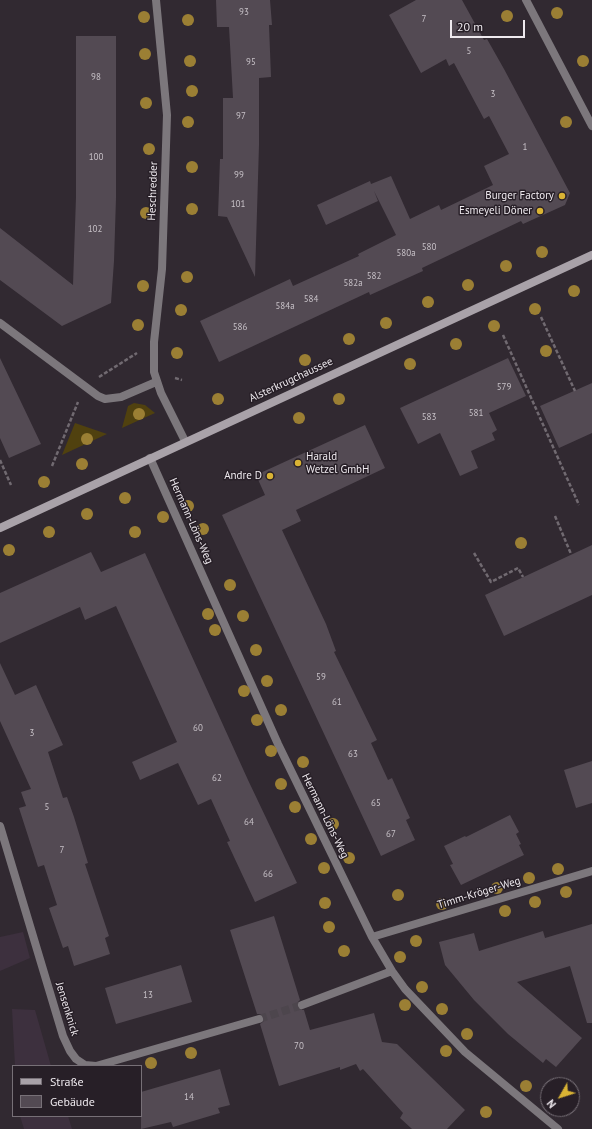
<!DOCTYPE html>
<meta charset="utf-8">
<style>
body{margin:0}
#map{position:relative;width:592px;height:1129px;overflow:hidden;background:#312931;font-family:"PT Sans",sans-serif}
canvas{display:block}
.legend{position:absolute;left:12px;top:1065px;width:130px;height:52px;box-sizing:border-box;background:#271f27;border:1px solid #777077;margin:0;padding:5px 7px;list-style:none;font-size:12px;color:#eee9ee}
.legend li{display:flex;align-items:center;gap:8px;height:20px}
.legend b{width:20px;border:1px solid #777077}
.north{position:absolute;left:540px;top:1077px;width:40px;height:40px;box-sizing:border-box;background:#271f27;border:1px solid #777077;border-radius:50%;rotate:231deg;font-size:11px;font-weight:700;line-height:16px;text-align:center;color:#eee9ee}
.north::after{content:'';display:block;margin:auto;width:14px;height:18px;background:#d9b334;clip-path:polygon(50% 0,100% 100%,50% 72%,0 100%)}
.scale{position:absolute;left:450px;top:20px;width:75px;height:18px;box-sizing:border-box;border:2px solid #eee9ee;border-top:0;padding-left:5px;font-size:12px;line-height:14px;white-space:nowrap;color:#eee9ee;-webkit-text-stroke:3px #271f27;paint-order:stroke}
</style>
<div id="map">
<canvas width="592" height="1129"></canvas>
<ul class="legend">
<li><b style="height:5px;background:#a9a2a9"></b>Straße</li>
<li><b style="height:11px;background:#534a53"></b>Gebäude</li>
</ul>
<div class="north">N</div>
<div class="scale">20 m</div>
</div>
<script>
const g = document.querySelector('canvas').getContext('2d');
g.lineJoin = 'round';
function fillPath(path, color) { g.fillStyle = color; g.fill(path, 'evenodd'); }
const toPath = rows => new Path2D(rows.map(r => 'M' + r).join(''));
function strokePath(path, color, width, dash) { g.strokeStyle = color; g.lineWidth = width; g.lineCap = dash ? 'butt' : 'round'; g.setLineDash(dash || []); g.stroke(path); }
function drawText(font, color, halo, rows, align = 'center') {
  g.font = font + ' "PT Sans",sans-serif'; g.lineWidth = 3; g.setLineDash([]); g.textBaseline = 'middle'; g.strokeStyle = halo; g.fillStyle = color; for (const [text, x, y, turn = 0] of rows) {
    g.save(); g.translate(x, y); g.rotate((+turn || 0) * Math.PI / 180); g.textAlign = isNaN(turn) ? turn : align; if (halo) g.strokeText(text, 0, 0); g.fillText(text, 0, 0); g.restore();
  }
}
fillPath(toPath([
 [23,932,30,958,0,971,0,937],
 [12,1009,35,1010,51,1066,15,1066],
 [20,1116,68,1116,72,1129,24,1129]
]), '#3d303e');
fillPath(toPath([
 [134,403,145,405,155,413,122,428,128,406],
 [75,423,107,434,62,455]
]), '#50410f');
fillPath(toPath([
 [216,0,270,0,272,25,269,25,271,77,259,78,259,145,255,277,227,217,218,216,220,159,223,159,223,98,233,98,229,27,217,27],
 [416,0,462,0,484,40,487,39,504,69,570,193,565,205,523,224,521,221,422,268,423,271,370,295,369,292,219,362,200,321,290,279,293,286,359,256,358,254,396,235,374,191,378,201,326,225,317,205,370,181,371,184,391,176,410,219,439,205,441,210,493,185,484,166,509,154,489,116,484,119,454,63,449,66,446,59,421,73,389,15],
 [76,36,116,36,116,198,114,261,111,303,62,326,0,280,0,228,73,285,76,197],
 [0,358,41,444,9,458,0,438],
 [508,358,526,396,489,413,497,430,492,433,495,440,471,451,478,468,460,476,440,433,418,444,400,408],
 [592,383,592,433,559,448,540,406],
 [365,425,385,468,296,510,301,521,282,530,326,624,336,651,334,652,377,740,371,743,388,780,392,778,410,818,406,820,415,840,381,856,222,515,265,495,256,475],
 [592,545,592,595,504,636,485,595],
 [91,552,101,572,145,553,248,780,297,883,255,902,227,842,230,841,211,799,198,805,178,763,140,780,132,762,177,742,116,606,85,620,80,607,0,643,0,593],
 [0,663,15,695,36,685,63,745,48,752,63,798,67,797,74,817,88,863,85,864,109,936,105,938,110,954,74,966,68,946,63,948,49,908,57,905,44,865,38,867,19,808,26,806,21,792,31,789,0,721],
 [592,761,592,803,576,808,564,770],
 [510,815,519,832,516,834,521,844,519,845,524,855,461,885,450,865,453,864,444,846,465,836,466,837],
 [274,916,300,1000,298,1002,297,1007,299,1009,304,1010,310,1030,374,1013,382,1042,397,1044,465,1110,447,1129,412,1129,400,1118,403,1113,363,1069,360,1071,356,1064,340,1070,340,1067,279,1086,260,1024,264,1021,264,1017,261,1014,257,1014,230,930],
 [592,924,592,1023,587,1023,570,966,517,982,582,1038,556,1067,546,1059,543,1063,508,1034,474,1000,445,965,439,942,474,933,479,951,543,931,545,938],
 [181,965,192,1002,116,1024,105,988],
 [220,1069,230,1105,218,1108,220,1113,173,1127,171,1122,141,1129,141,1092]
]), '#534a53');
strokePath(toPath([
 [259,1019,302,1005]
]), '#4d464d', 8, [8, 4]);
strokePath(toPath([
 [541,317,575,391],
 [503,335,579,505],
 [99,377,137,353],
 [175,378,182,380],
 [0,460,11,485],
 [52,466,78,402],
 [555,516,571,554],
 [474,553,491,582,518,568,523,577]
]), '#716a71', 2.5, [4, 2]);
strokePath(toPath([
 [156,0,167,115,162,269,154,342,154,372,161,393,185,441],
 [526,0,592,126],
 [0,323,98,396,105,399,121,397,156,382],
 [150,458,278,744,372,937,392,971,405,989,465,1052,558,1129],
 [0,826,63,1036,70,1051,76,1059,85,1065,96,1066,259,1019],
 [372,937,592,871],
 [302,1005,392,971]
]), '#7c777c', 8);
strokePath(toPath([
 [0,528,592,255]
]), '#a9a2a9', 8);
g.fillStyle = '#9b7f34';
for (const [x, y] of [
 [557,13],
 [507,16],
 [144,17],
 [188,20],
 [145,54],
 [190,61],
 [583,61],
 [192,91],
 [146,103],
 [188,122],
 [566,122],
 [149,149],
 [192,167],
 [192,209],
 [146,213],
 [542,252],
 [506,266],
 [187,277],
 [468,285],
 [143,286],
 [574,291],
 [428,302],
 [535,309],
 [181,310],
 [386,323],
 [138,325],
 [494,326],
 [349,339],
 [456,344],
 [546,351],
 [177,353],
 [305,360],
 [410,364],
 [218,399],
 [339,399],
 [139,414],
 [299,418],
 [87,439],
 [82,464],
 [44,482],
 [125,498],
 [188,506],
 [87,514],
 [163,517],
 [203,529],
 [49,532],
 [135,532],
 [521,543],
 [9,550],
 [230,585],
 [208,614],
 [243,616],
 [215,630],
 [256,650],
 [267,681],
 [244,691],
 [281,710],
 [257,720],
 [271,751],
 [303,762],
 [281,784],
 [295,807],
 [333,824],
 [311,839],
 [349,858],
 [324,868],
 [558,869],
 [529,878],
 [497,888],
 [566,892],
 [398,895],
 [535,902],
 [325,903],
 [442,904],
 [505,911],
 [329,927],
 [416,941],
 [344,951],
 [400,957],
 [422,987],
 [405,1005],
 [442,1009],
 [467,1034],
 [446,1051],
 [191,1053],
 [151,1063],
 [526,1086],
 [486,1112]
]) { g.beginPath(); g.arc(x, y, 6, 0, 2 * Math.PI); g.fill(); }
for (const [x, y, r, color] of [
 [562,196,4,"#d9b334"],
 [540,211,4,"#d9b334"],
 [298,463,4,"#d9b334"],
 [270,476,4,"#d9b334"]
]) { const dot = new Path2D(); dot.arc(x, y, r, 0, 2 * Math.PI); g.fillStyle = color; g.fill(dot); strokePath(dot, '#271f27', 1.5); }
drawText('9px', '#c7c1c7', null, [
 ["93",244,12],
 ["7",424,19],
 ["5",469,51],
 ["95",251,62],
 ["98",96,77],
 ["3",493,94],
 ["97",241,116],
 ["1",525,147],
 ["100",96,157],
 ["99",239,175],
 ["101",238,204],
 ["102",95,229],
 ["580",429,247],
 ["580a",406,253],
 ["582",374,276],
 ["582a",353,283],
 ["584",311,299],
 ["584a",285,306],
 ["586",240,327],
 ["579",504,387],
 ["581",476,413],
 ["583",429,417],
 ["59",321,677],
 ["61",337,702],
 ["60",198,728],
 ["3",32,733],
 ["63",353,754],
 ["62",217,778],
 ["65",376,803],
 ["5",47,807],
 ["64",249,822],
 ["67",391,834],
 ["7",62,850],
 ["66",268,874],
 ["13",148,995],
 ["70",299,1046],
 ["14",189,1097]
]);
drawText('11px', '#eee9ee', '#271f27', [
 ["Heschredder",153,191,-88],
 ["Alsterkrugchaussee",291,380,-25],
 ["Hermann-Löns-Weg",191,521,66],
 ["Hermann-Löns-Weg",325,816,64],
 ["Timm-Kröger-Weg",479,893,-17],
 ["Jensenknick",67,1009,73]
]);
drawText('11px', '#eee9ee', '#271f27', [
 ["Burger Factory",554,196],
 ["Esmeyeli Döner",532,211],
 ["Harald",306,457,"left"],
 ["Wetzel GmbH",306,470,"left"],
 ["Andre D",262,476]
], 'right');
</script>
